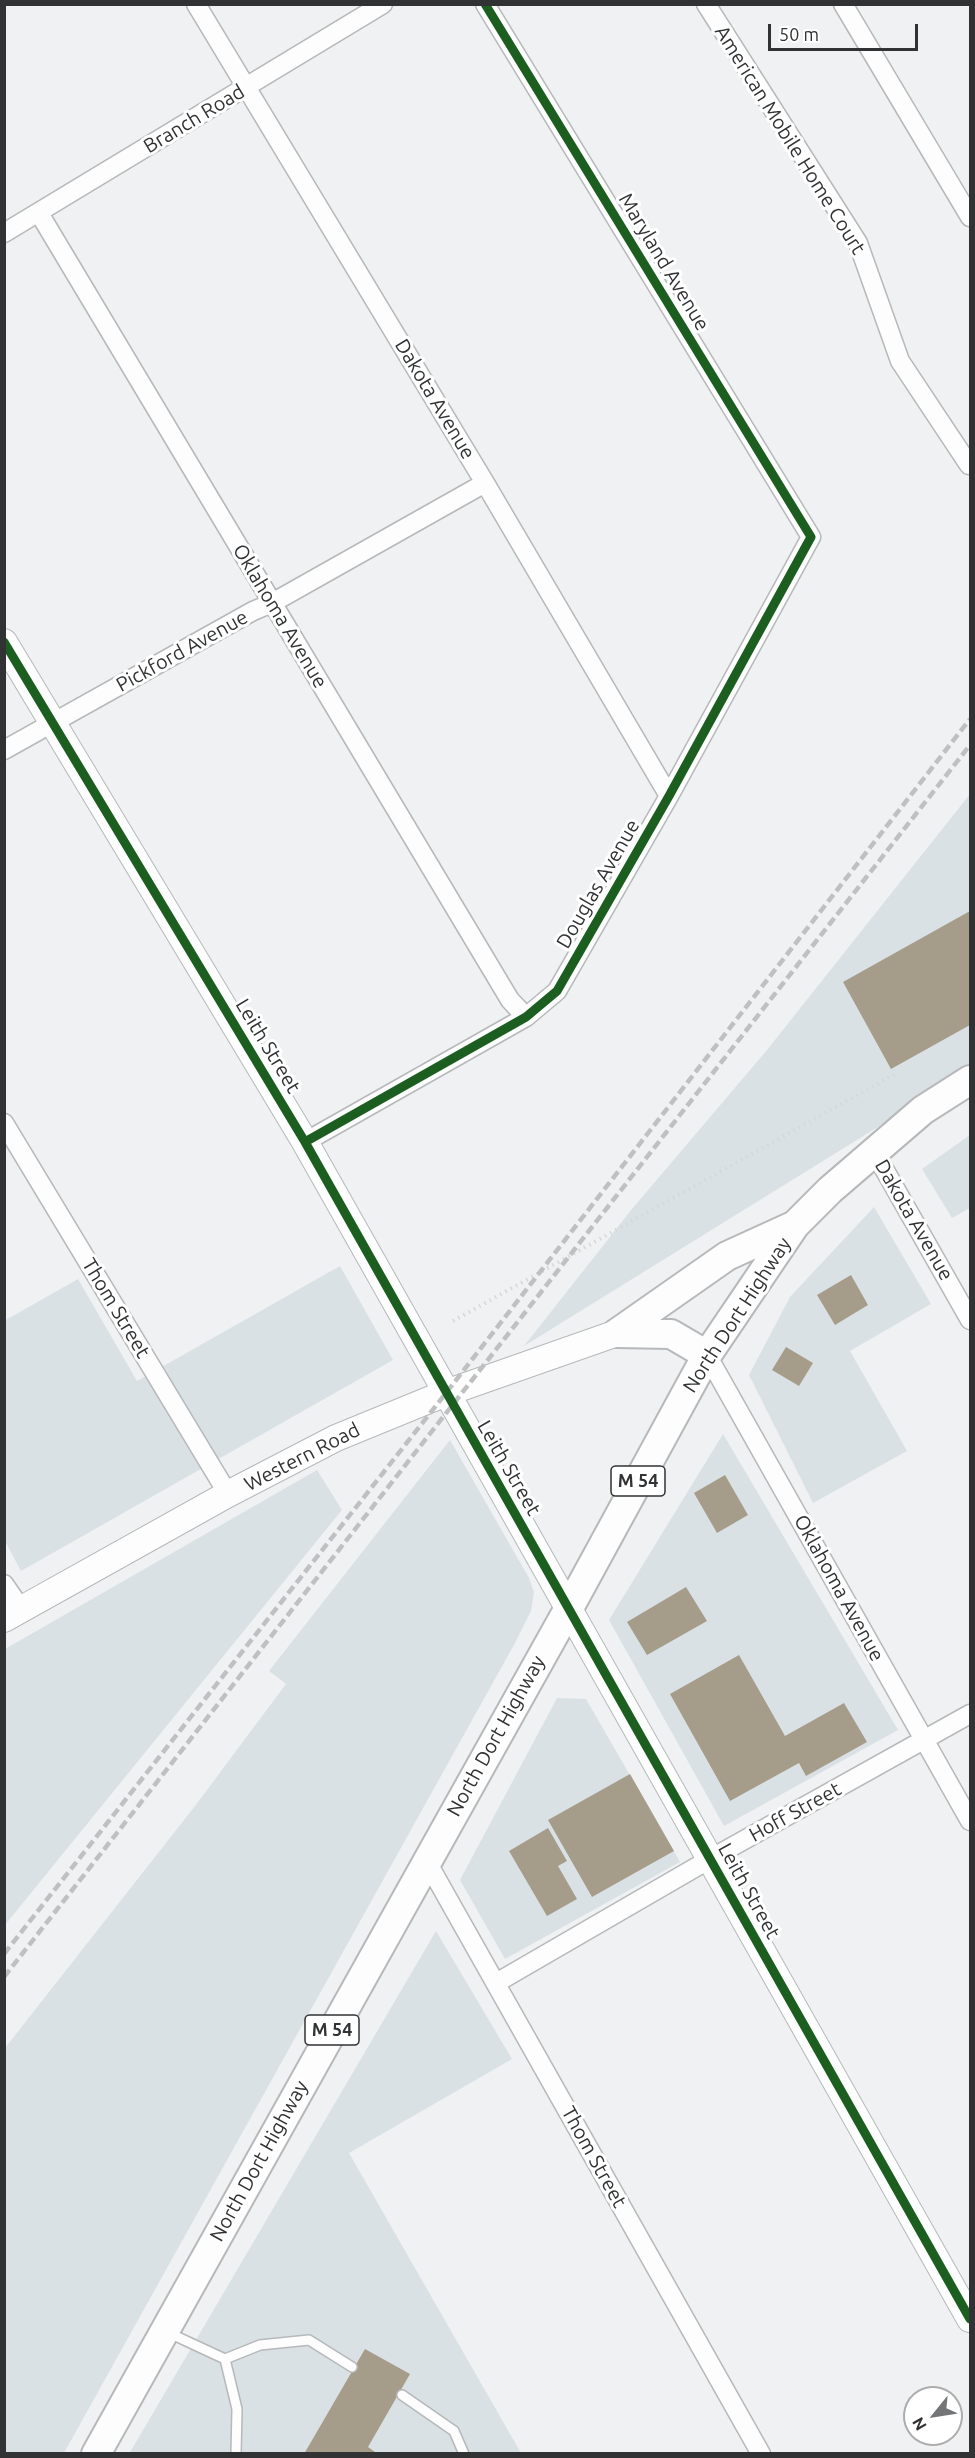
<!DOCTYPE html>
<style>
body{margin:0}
#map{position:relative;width:975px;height:2458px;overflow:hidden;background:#eff1f3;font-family:Ubuntu,sans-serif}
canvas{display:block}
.frame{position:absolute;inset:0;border:6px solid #313233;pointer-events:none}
.north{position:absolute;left:903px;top:2386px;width:60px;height:60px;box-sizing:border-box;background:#fff;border:2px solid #adadad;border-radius:50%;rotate:240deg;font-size:16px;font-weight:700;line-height:24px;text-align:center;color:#313233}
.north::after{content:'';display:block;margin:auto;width:21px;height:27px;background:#747576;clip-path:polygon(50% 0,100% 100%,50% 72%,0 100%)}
.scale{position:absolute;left:768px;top:24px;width:150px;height:27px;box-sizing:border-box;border:3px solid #313233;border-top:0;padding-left:8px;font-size:18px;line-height:21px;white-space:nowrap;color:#313233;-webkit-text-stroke:4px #fff;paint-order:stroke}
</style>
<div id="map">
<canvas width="975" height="2458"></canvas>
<div class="frame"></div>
<div class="north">N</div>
<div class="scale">50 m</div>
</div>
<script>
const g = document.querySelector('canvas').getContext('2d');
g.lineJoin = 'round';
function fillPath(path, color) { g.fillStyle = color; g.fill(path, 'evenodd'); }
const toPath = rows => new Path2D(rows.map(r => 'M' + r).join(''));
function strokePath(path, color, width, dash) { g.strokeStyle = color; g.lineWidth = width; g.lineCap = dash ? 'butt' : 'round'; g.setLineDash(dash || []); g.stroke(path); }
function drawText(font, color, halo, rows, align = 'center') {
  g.font = font + ' Ubuntu,sans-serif'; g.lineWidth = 6; g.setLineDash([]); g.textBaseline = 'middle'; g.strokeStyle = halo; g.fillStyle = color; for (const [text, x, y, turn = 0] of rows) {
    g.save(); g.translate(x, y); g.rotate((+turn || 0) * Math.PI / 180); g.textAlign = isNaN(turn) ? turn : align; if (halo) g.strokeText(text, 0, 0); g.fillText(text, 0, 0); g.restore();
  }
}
fillPath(toPath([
 [970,794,970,1070,524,1346,632,1209,767,1050],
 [970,1135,970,1208,952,1218,922,1169],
 [874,1207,931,1304,850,1351,907,1451,813,1503,749,1375,790,1297],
 [340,1266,393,1360,21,1571,5,1541,4,1321,78,1279,137,1381],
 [723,1434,898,1730,724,1826,609,1620],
 [450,1440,529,1578,534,1592,531,1611,515,1643,64,2453,5,2453,5,2048,195,1806,286,1684,269,1671],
 [317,1470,342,1510,5,1925,5,1649],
 [557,1698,586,1699,680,1862,505,1959,460,1880],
 [436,1931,512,2059,349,2153,521,2453,129,2454]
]), '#dae1e5');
fillPath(toPath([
 [970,911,970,1025,891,1069,843,982],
 [851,1275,868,1305,835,1325,817,1295],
 [786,1347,813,1363,799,1386,772,1370],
 [725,1475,748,1515,717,1533,694,1493],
 [686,1587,707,1621,647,1655,627,1622],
 [739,1655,785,1736,844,1703,867,1742,806,1776,799,1763,730,1801,670,1694],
 [630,1774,674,1851,592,1897,548,1820],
 [548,1828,567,1861,558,1866,577,1899,547,1916,509,1851],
 [365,2349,410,2374,368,2447,378,2454,304,2454]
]), '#a59d8a');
const lane = toPath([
 [169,2333,225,2359,237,2409,236,2454],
 [225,2359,260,2345,309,2340,352,2367],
 [402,2395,454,2431,464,2454]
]);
const street = toPath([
 [196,4,485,483,669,796],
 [706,4,858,243,900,361,969,465,970,464],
 [843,4,970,217],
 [39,213,510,1000,526,1017],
 [4,233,383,4],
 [4,750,253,611,272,603,485,483],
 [4,1123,228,1494],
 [305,1142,526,1017,557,991,669,796,811,537,485,4],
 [875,1153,970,1320],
 [707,1355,970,1821],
 [4,1584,21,1609],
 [426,1860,761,2454],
 [496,1983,710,1859,970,1714]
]);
const secondary = toPath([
 [4,642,305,1142,970,2319],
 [4,1619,228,1494,336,1438,446,1393,617,1333]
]);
const primary = toPath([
 [617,1333,727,1256,795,1225],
 [617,1333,671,1334,707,1355],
 [96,2454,569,1608,707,1355,795,1225,830,1190,923,1110,970,1080]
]);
strokePath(lane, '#b6b8b9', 12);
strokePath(street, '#b6b8b9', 21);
strokePath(secondary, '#b6b8b9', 28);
strokePath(primary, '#b6b8b9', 32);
strokePath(toPath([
 [453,1321,895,1074]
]), '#d6d7d7', 4, [1.5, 4.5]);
strokePath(lane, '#fdfdfd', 9);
strokePath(street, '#fdfdfd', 18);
strokePath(secondary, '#fdfdfd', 26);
strokePath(primary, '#fdfdfd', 28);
strokePath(toPath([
 [4,1954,446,1393,970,719],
 [4,1977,970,745]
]), '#bfc0c1', 4.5, [9, 4.5]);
strokePath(toPath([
 [4,642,305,1142,970,2319],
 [305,1142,526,1017,557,991,669,796,811,537,485,4]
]), '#1b5e20', 9);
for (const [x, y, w] of [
 [638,1481,54],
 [332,2030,54]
]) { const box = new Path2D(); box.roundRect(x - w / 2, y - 15, w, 30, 4.5); g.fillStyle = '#fff'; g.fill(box); strokePath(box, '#313233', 1.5); }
drawText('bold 18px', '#313233', null, [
 ["M 54",638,1481],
 ["M 54",332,2030]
]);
drawText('20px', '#313233', '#fff', [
 ["Branch Road",194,119,-31],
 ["American Mobile Home Court",790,140,58],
 ["Maryland Avenue",664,262,59],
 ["Dakota Avenue",435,399,59],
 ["Oklahoma Avenue",280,616,59],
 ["Pickford Avenue",182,651,-29],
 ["Douglas Avenue",598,884,-60],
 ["Leith Street",268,1046,59],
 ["Dakota Avenue",914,1220,60],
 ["Thom Street",116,1308,59],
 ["North Dort Highway",737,1315,-57],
 ["Western Road",302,1457,-27],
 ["Leith Street",509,1468,60],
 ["Oklahoma Avenue",839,1588,61],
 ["North Dort Highway",496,1736,-61],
 ["Hoff Street",795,1812,-29],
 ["Leith Street",749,1891,61],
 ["Thom Street",594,2157,61],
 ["North Dort Highway",259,2161,-61]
]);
</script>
